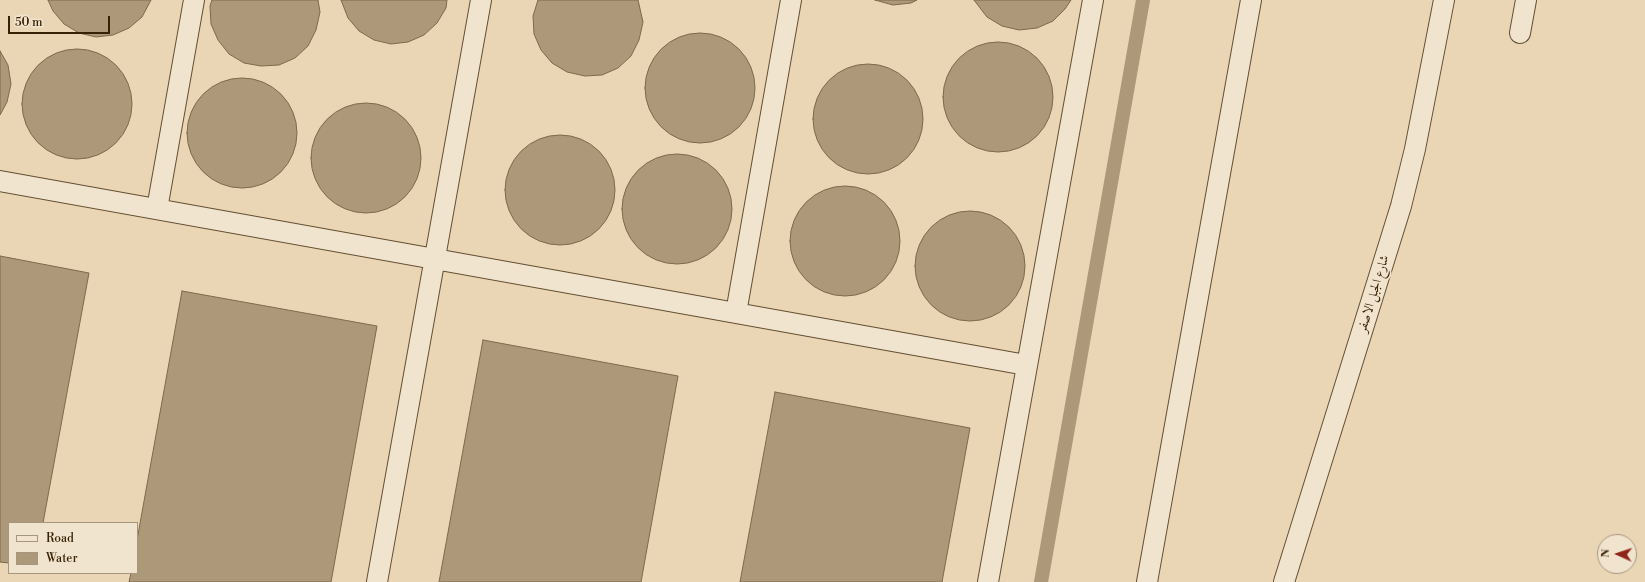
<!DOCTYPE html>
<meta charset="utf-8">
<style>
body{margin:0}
#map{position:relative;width:1645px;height:582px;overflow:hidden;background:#ead5b5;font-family:"Libre Bodoni",serif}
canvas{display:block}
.legend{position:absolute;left:8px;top:522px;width:130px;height:52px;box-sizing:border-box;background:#f1e4cf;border:1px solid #a7967e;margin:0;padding:5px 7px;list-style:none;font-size:12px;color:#382205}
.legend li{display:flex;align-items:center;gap:8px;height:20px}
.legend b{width:20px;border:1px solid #a7967e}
.north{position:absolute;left:1597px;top:534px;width:40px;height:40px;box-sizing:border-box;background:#f1e4cf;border:1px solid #a7967e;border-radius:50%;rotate:273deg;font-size:11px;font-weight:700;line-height:16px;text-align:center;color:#382205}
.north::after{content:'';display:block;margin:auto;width:14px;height:18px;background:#8f2418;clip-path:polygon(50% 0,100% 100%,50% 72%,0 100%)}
.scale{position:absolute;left:8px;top:16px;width:102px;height:18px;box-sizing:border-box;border:2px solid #382205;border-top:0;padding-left:5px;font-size:12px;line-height:14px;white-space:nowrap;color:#382205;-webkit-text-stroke:3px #f1e4cf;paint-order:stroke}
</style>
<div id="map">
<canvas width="1645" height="582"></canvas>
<ul class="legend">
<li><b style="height:5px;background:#f1e4cf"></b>Road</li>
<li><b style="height:11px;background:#ad9879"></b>Water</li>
</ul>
<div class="north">N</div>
<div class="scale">50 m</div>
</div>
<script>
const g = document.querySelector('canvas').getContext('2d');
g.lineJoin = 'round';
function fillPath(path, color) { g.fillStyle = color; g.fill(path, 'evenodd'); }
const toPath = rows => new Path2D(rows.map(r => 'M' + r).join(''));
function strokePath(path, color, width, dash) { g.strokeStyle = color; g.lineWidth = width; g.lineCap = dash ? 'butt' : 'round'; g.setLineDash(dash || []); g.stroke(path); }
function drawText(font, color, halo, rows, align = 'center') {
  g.font = font + ' "Libre Bodoni",Amiri,serif'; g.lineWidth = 3.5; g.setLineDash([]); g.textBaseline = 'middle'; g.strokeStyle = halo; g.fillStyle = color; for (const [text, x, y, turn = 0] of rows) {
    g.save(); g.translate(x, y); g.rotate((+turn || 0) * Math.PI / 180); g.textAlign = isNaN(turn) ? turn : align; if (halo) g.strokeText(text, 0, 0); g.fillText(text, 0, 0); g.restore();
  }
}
const water = toPath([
 [48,0,151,0,142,17,129,28,113,35,96,37,79,33,64,24,53,11,48,0],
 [212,0,318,0,320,12,316,30,308,46,295,58,279,65,261,66,244,63,229,54,218,40,211,24,210,6,212,0],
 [341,0,447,0,446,8,437,23,424,35,408,42,391,44,374,40,359,31,348,18,341,0],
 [538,0,638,0,643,22,639,40,631,56,618,68,602,75,585,76,567,72,552,63,541,50,534,34,533,16,538,0],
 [875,0,917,0,911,3,893,5,875,0],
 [974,0,1071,0,1065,9,1053,21,1037,28,1019,30,1002,26,987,17,974,0],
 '645 88a55 55 0 1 1 110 0a55 55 0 1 1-110 0Z',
 '943 97a55 55 0 1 1 110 0a55 55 0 1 1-110 0Z',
 '22 104a55 55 0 1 1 110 0a55 55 0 1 1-110 0Z',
 [0,51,8,65,11,84,7,102,0,115,0,51],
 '813 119a55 55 0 1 1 110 0a55 55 0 1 1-110 0Z',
 '187 133a55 55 0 1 1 110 0a55 55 0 1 1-110 0Z',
 '311 158a55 55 0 1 1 110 0a55 55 0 1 1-110 0Z',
 '505 190a55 55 0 1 1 110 0a55 55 0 1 1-110 0Z',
 '622 209a55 55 0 1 1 110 0a55 55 0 1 1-110 0Z',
 '790 241a55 55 0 1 1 110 0a55 55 0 1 1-110 0Z',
 '915 266a55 55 0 1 1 110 0a55 55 0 1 1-110 0Z',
 [0,256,89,273,43,523,9,523,9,563,0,562,0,256],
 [182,291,377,326,331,582,129,582,131,573,137,573,137,540,182,291],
 [483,340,678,376,641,582,439,582,483,340],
 [775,392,970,428,942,582,740,582,775,392]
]);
fillPath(water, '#ad9879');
strokePath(water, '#7e694b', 1);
strokePath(toPath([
 [1041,582,1143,0]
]), '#ad9879', 14);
const minor = toPath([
 [1520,33,1526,0],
 [0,181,1026,365],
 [157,209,194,0],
 [736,313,791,0],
 [377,582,481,0],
 [988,582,1093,0],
 [1147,582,1251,0],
 [1284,582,1401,206,1415,149,1444,0]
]);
strokePath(minor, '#644f31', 22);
strokePath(minor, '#f1e4cf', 20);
drawText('13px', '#382205', '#f1e4cf', [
 ["شارع الجبل الاصفر",1374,294,-73]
]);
</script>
